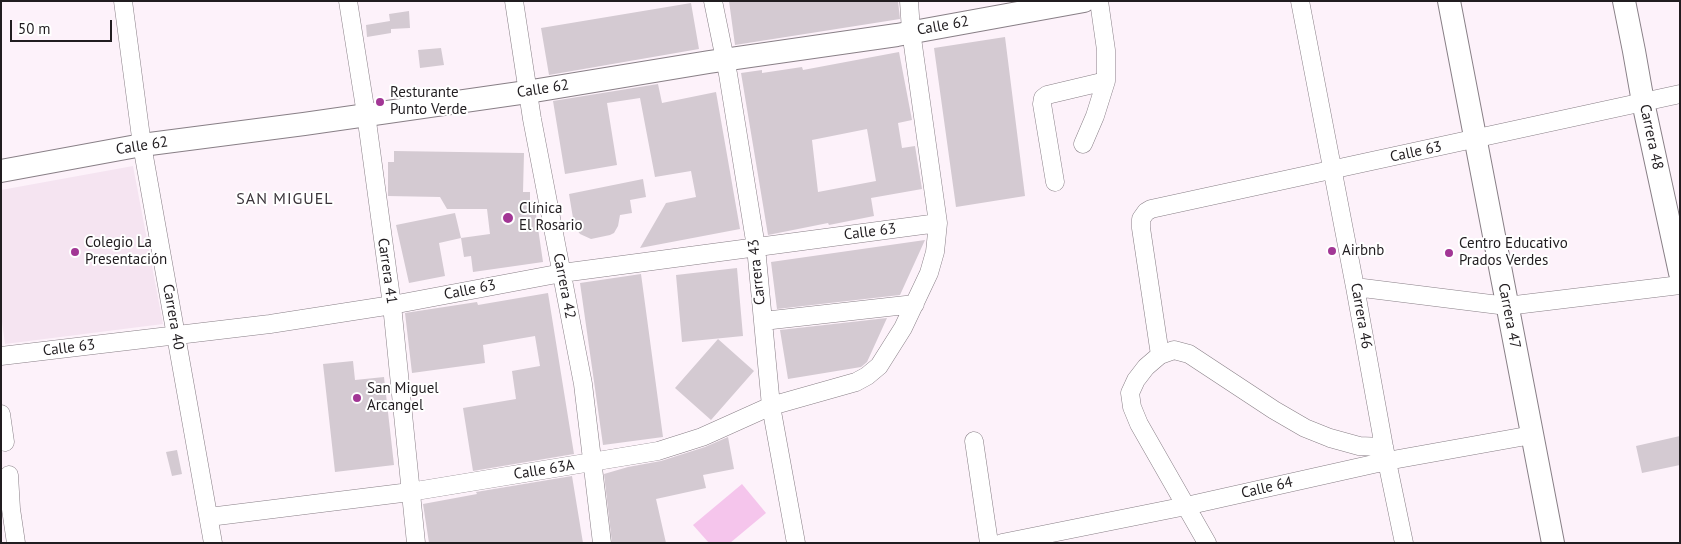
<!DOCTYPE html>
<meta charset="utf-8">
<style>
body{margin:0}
#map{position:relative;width:1681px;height:544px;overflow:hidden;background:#fdf2fa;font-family:"PT Sans",sans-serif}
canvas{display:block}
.frame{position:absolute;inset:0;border:2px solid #211d20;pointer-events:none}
.scale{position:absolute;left:10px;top:20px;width:102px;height:22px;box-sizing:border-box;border:2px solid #211d20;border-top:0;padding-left:6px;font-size:15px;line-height:18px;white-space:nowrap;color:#211d20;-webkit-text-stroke:4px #fff;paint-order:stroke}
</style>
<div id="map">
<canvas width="1681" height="544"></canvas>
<div class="frame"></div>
<div class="scale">50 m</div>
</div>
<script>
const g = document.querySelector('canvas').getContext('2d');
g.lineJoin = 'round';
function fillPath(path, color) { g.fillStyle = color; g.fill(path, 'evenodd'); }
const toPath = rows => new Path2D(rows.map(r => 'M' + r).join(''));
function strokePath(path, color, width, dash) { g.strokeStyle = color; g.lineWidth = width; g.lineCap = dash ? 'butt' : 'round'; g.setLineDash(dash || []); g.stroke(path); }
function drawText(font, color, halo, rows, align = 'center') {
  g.font = font + ' "PT Sans",sans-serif'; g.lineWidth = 4; g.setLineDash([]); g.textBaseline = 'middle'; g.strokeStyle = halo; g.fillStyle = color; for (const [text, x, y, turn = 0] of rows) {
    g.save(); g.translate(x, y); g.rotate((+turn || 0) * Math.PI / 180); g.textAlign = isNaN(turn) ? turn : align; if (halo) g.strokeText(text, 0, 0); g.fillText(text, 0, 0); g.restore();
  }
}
fillPath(toPath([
 [133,166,163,324,5,344,1,314,1,190]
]), '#f5e4f1');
fillPath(toPath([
 [742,484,766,513,730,543,709,543,693,525]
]), '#f5c5ec');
fillPath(toPath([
 [729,1,898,1,900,19,735,45],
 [691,3,699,49,549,75,541,28],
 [409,11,410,28,391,29,391,33,367,37,366,25,390,21,389,14],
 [1005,37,1025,196,956,207,934,48],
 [441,48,444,65,420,68,418,50],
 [899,52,912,120,898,123,902,148,915,146,922,189,871,198,874,216,829,225,828,223,768,235,741,73,762,70,762,73,802,67,803,70],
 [867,129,876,181,818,192,812,140],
 [658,84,662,103,716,92,740,229,640,248,666,203,696,197,691,171,655,177,640,98,607,103,617,165,565,174,553,101],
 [394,151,524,153,523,192,530,192,530,201,534,201,543,262,473,272,471,256,464,257,461,238,490,234,487,209,447,209,440,197,388,196,388,162,394,162],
 [643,179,646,197,630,200,632,213,620,215,618,226,614,233,610,235,591,239,580,234,577,230,574,224,569,194],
 [455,213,461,238,439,243,445,276,409,283,396,225],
 [925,240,900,295,777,309,771,262],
 [737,268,743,336,682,342,676,275],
 [641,274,663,437,603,445,580,283],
 [548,293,574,454,473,471,463,408,516,399,512,371,540,366,535,336,483,345,485,363,412,373,405,313,477,302,478,305],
 [887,318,867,362,861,367,788,379,780,330],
 [718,339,754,371,711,420,675,388],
 [353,361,355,380,384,377,394,465,335,472,323,364],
 [1680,436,1680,465,1642,473,1636,446],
 [728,437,734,469,703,475,706,488,656,499,666,543,612,543,604,474,628,467,661,461,705,447],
 [177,450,182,474,172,476,166,452],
 [572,476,583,543,429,543,423,504,477,494,476,492]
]), '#d4cad2');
const minor = toPath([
 [123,1,142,145,213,543],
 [348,1,366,114,392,305,416,543],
 [514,1,532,119,583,384,602,543],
 [713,1,728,74,756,247,771,406,796,543],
 [1300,1,1355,287,1384,447,1404,543],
 [1083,144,1095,116,1106,81,1106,50,1099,1],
 [1055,182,1042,104,1043,98,1047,95,1106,81],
 [1355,287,1507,306,1680,285],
 [763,321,915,304],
 [1160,355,1141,228,1141,219,1146,212,1151,209,1680,94],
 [1,356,270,324,392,305,562,273,938,223],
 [1,414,5,442],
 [974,441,989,543],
 [9,475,11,509,16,543],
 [209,517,410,492,658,451,702,437,771,406,856,382,867,376,879,366,903,328,929,273,935,252,938,223,911,31,909,1],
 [1002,543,1186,506,1387,461,1532,435],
 [1207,543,1139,424,1132,407,1130,393,1136,380,1146,367,1160,355,1174,350,1189,354,1274,410,1305,428,1330,438,1359,446,1384,447]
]);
const major = toPath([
 [1449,1,1553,543],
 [1624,1,1634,51,1643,102,1680,273],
 [1,171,142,145,304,124,527,92,709,62,897,35,1084,1]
]);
strokePath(minor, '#887f86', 19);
strokePath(major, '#887f86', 24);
strokePath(minor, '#fff', 18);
strokePath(major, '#fff', 22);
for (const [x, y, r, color] of [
 [380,102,5,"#a23695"],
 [508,218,6,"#a23695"],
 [1332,251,5,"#a23695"],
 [75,252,5,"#a23695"],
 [1449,253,5,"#a23695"],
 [357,398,5,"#a23695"]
]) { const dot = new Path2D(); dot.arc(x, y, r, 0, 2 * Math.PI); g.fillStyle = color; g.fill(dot); strokePath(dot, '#fff', 2); }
drawText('15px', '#211d20', '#fff', [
 ["Calle 62",943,26,-10],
 ["Calle 62",543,89,-9],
 ["Carrera 48",1651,137,78],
 ["Calle 62",142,146,-9],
 ["Calle 63",1416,152,-12],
 ["Calle 63",870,232,-7],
 ["Carrera 41",387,271,82],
 ["Carrera 43",757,272,-96],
 ["Carrera 42",564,286,79],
 ["Calle 63",470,290,-11],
 ["Carrera 46",1361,316,80],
 ["Carrera 47",1509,316,79],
 ["Carrera 40",173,317,80],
 ["Calle 63",69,348,-7],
 ["Calle 63A",544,470,-9],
 ["Calle 64",1267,488,-13]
]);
drawText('15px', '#211d20', '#fff', [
 ["Resturante",390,93],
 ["Punto Verde",390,110],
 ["Clínica",519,209],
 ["El Rosario",519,226],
 ["Colegio La",85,243],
 ["Presentación",85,260],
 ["Centro Educativo",1459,244],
 ["Prados Verdes",1459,261],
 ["Airbnb",1342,251],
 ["San Miguel",367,389],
 ["Arcangel",367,406]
], 'left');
g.letterSpacing = '1px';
drawText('16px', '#3b343a', '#fff', [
 ["SAN MIGUEL",285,199]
]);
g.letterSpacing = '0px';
</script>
